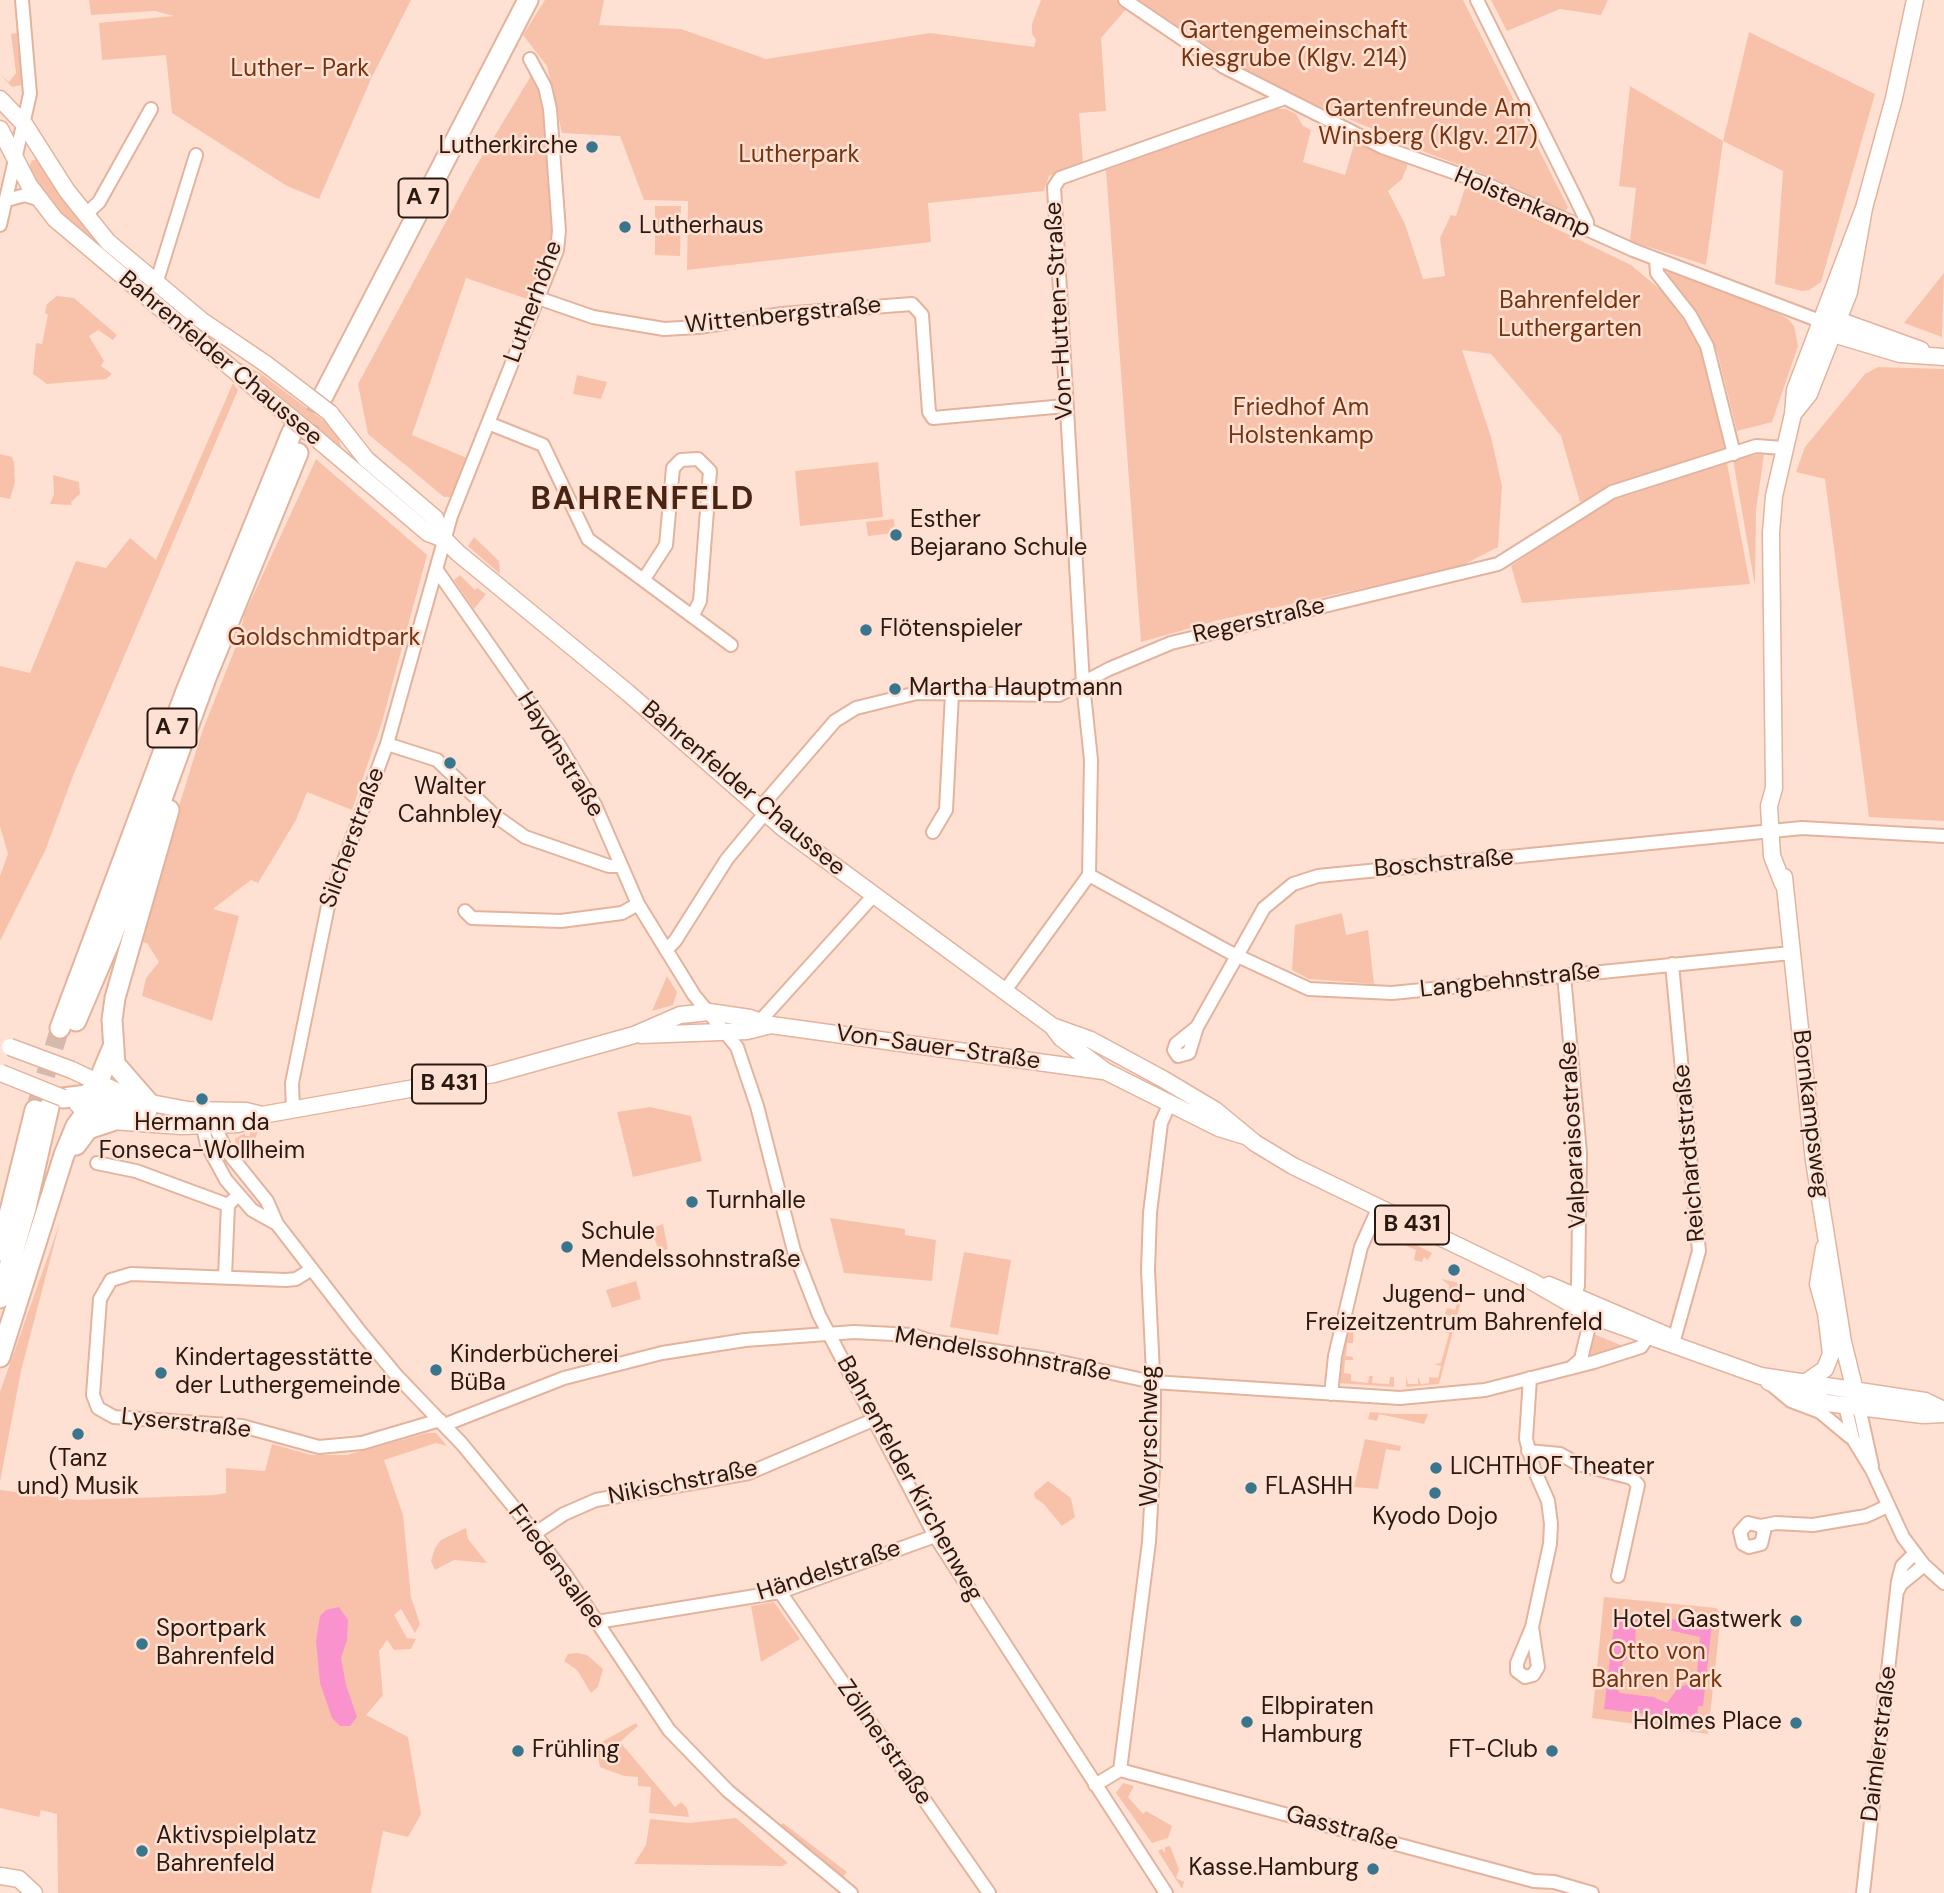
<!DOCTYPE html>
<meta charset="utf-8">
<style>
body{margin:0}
canvas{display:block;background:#ffe1d3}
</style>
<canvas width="1944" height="1893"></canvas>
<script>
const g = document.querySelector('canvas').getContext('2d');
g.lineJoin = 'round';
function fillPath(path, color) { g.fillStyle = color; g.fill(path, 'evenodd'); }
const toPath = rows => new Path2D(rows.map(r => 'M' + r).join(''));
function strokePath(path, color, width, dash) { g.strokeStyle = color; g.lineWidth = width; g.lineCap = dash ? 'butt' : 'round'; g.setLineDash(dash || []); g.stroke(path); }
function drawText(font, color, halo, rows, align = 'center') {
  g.font = font + ' "DM Sans",sans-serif'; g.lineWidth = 5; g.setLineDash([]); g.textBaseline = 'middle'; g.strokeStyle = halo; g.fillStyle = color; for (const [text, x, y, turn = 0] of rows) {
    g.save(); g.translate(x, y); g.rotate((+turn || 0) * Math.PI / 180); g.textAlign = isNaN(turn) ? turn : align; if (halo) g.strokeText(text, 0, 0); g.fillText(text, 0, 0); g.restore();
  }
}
fillPath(toPath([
 [89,0,411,0,371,79,319,199,287,186,172,113,166,55,102,60,99,23,174,16,155,11,91,15],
 [545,0,604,0,599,25,681,29,766,59,930,33,1034,47,1036,40,1032,34,1032,24,1041,0,1116,0,1127,8,1101,38,1106,111,1079,113,1083,163,1049,176,1044,191,928,203,931,242,687,270,688,201,644,200,620,136,562,133,547,66,523,35],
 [1139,0,1463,0,1568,207,1563,215,1491,177,1425,152,1257,79],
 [1491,0,1608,0,1601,15,1560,9,1507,31],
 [1749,32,1875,94,1821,282,1809,290,1802,291,1775,284,1783,171,1723,141,1706,265,1630,241,1636,188,1619,186,1630,86,1723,141],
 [17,33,22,85,12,87,0,74,9,82,16,73,11,34],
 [531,76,539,89,543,106,553,224,550,245,530,300,466,278,412,435,467,458,451,497,444,497,368,434,358,384,475,168],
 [1275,109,1286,109,1296,114,1303,126,1311,130,1303,162,1345,175,1355,141,1408,164,1402,179,1388,191,1405,224,1423,279,1445,276,1440,238,1451,215,1456,216,1466,185,1631,265,1662,291,1694,334,1707,368,1725,451,1580,502,1561,436,1491,354,1462,350,1491,437,1502,486,1498,547,1459,567,1219,620,1141,642,1106,170],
 [36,150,67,199,199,324,194,331,63,220,28,171,32,160,35,160],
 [655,206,681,206,680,256,655,255],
 [1669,270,1755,303,1787,318,1794,326,1798,346,1772,422,1737,431,1717,351,1703,323,1666,277],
 [1944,273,1942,337,1904,323],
 [57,296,74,298,117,335,113,340,98,330,89,336,104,361,101,366,112,374,106,379,47,384,33,374,36,343,42,344,48,315,45,313,47,304],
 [239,362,260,373,328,424,338,436,343,453,236,365],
 [1878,367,1944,369,1944,821,1869,817,1825,479,1796,472,1805,447,1865,374],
 [577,375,607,382,601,399,573,394],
 [233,383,238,390,73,776,45,851,0,941,0,876,8,854,0,826,0,666,30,673,76,561,106,568,130,538,156,560],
 [0,454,12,457,14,463,15,482,10,499,0,497],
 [1759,454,1764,455,1756,510,1755,586,1733,460],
 [316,459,427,555,382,722,352,810,307,792,296,820,258,883,251,880,213,909,239,916,212,1021,142,996,146,978,159,962,147,943,137,941,202,732,240,636,244,615],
 [878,462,883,517,800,526,795,471],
 [1727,463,1750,584,1522,603,1511,566,1601,504],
 [53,475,79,482,80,494,71,502,72,505,50,504,54,494],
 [894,519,895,533,868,536,866,522],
 [474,537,499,561,500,574,468,546],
 [460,575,475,590,477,588,486,594,474,609,454,580],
 [1342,913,1346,935,1368,930,1374,984,1309,979,1292,970,1295,925],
 [667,976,677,992,673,1005,652,1011],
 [650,1107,691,1116,702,1161,633,1177,617,1112],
 [258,1131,247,1162,236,1149,235,1139,245,1133,245,1136,250,1136,250,1132],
 [830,1218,905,1229,905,1235,936,1240,932,1281,844,1273],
 [60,1222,21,1371,0,1482,0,1392],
 [663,1224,668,1249,659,1252,651,1228],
 [1381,1229,1387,1230,1432,1253,1428,1260,1424,1257,1422,1262,1414,1260,1416,1250,1376,1233],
 [964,1252,1011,1260,998,1335,950,1327],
 [1441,1279,1459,1283,1464,1290,1439,1384,1406,1387,1406,1377,1408,1384,1418,1384,1418,1377,1421,1384,1429,1383,1429,1377,1438,1378,1441,1366,1433,1364,1441,1363,1449,1334,1442,1329,1450,1331,1453,1317,1445,1314,1447,1308,1455,1310,1457,1303,1447,1300,1449,1285],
 [636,1281,641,1299,612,1308,606,1290],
 [1350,1321,1354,1322,1353,1343,1347,1343,1346,1356,1353,1357,1353,1360,1345,1360,1344,1373,1351,1374,1351,1381,1368,1383,1369,1376,1373,1376,1372,1383,1389,1384,1390,1377,1394,1377,1394,1387,1338,1383],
 [1594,1334,1625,1347,1588,1360],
 [1370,1412,1393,1414,1428,1414,1424,1424,1379,1414,1377,1421,1368,1419],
 [427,1433,436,1433,447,1446,436,1443,384,1460,403,1515,411,1597,420,1624,415,1633,401,1609,394,1615,407,1638,416,1639,411,1649,394,1650,387,1640,379,1651,383,1695,366,1715,408,1737,421,1814,408,1837,383,1831,371,1893,58,1893,57,1814,41,1810,39,1817,0,1808,0,1490,77,1500,215,1495,226,1493,226,1468,265,1471,272,1444,311,1455,347,1455],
 [1365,1439,1401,1446,1400,1451,1386,1449,1378,1489,1354,1487],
 [1048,1481,1071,1498,1075,1517,1062,1526,1043,1503,1035,1498,1034,1493],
 [466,1528,468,1539,487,1563,454,1560,435,1570,431,1561,435,1548,441,1540],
 [1604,1597,1716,1608,1721,1614,1708,1734,1592,1718],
 [774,1602,800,1639,761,1662,751,1606],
 [577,1653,587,1655,603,1669,598,1687,591,1693,577,1670,564,1661,568,1654],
 [636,1723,638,1726,620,1742,675,1807,681,1802,687,1808,689,1817,649,1813,651,1787,638,1786,638,1777,624,1776,600,1767,596,1745],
 [1123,1783,1134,1786,1128,1797,1143,1814,1146,1811,1172,1826,1168,1838,1152,1843,1116,1793],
 [736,1818,788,1863,782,1866,634,1864,646,1845,650,1819,689,1823],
 [783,1823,847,1872,843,1877,780,1826],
 [1170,1846,1179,1869,1176,1878,1184,1882,1182,1889,1158,1851,1162,1849,1165,1853,1165,1847]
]), '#f8c2aa');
fillPath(toPath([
 [339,1607,348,1620,347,1640,341,1658,346,1685,357,1717,350,1726,340,1726,332,1718,320,1683,316,1641,320,1616,326,1610],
 [1630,1614,1712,1624,1703,1706,1698,1706,1697,1720,1604,1709,1615,1616,1629,1618],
 [1638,1623,1700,1637,1697,1673,1690,1683,1678,1688,1667,1703,1653,1697,1620,1693,1617,1689,1623,1662,1636,1651,1635,1625]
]), '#fa93cd');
strokePath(toPath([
 [303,440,322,398],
 [37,1103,60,1028]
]), '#d4b9ac', 19, [19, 10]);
const minor = toPath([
 [1125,0,1224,67,1382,147,1484,183,1633,250,1820,321],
 [1477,0,1574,195,1587,222,1587,230],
 [1285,98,1060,178,1054,187,1083,684,1091,760,1089,875,1229,952,1309,989,1392,993,1791,953],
 [7,200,25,195,40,200],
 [85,215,99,202,151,109],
 [0,225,30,94,22,0],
 [1656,259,1657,273,1690,315,1707,346,1734,454],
 [156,284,196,155],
 [538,298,593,317,664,329,699,327,782,314,912,304,922,315,929,412,933,418,1065,406],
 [488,423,543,445,588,539,731,645],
 [436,569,559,745,595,805,638,904,694,995,737,1047,757,1106,794,1251,819,1315,935,1536,1166,1893],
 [644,579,666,545,673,468,681,460,698,459,710,471,700,601,693,615],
 [387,744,437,760,494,815,525,837,609,866,620,866],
 [760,808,835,721,856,708,917,693,1059,695,1109,669,1171,643,1498,564,1612,492,1756,446,1783,448],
 [933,832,946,810,952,694],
 [465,911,472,918,561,921,622,913,638,904],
 [666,950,675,941,727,859,766,812],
 [1672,964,1699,1251,1674,1340],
 [1564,975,1580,1153,1578,1286,1575,1295],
 [1004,992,1089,875],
 [760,1021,874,895],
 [1197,1027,1176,1044,1174,1050,1178,1056,1189,1053,1197,1027,1264,908,1293,884,1318,876,1802,828,1944,836],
 [293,1110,292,1083,329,901,387,744,451,516,557,250,559,231,550,109,545,87,530,59],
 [211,1118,226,1150,267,1201,277,1224,358,1329,397,1376,462,1444,522,1517,565,1574,669,1730,728,1791,851,1893],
 [206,1119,203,1127,207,1145,226,1180,252,1210,277,1224],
 [97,1163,136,1171,228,1205],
 [312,1269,296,1279,286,1280,131,1274,111,1280,100,1299,93,1395,98,1408,114,1417,242,1426,319,1447,362,1443,440,1420],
 [225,1277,228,1205,233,1200],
 [1571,1368,1581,1359,1590,1322,1599,1312],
 [1530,1378,1526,1439,1534,1469,1548,1501,1551,1524,1550,1544,1532,1627,1517,1663,1517,1671,1525,1677,1533,1675,1538,1667,1532,1627],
 [1773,1386,1791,1401,1820,1412,1850,1437],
 [1331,1394,1335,1356,1361,1247,1378,1209],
 [1845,1405,1853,1439,1872,1470,1903,1537,1924,1565,1944,1583],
 [1859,1407,1872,1466],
 [444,1425,564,1378,662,1353,745,1340,854,1332,913,1335,930,1341,1047,1359,1153,1382,1400,1398,1485,1390,1594,1362,1641,1347,1647,1338,1645,1329],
 [1528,1451,1560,1454,1578,1464,1632,1478,1638,1485,1618,1576],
 [1761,1526,1764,1532,1761,1544,1749,1547,1743,1544,1740,1532,1748,1523,1761,1526,1776,1523,1813,1525,1866,1516,1888,1506],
 [534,1534,564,1514,596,1500,749,1473,873,1420],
 [1898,1590,1901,1584,1924,1565],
 [780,1592,989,1893],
 [597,1622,780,1592,935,1536],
 [1120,1770,1149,1542,1153,1470,1154,1394,1148,1270,1150,1213,1161,1123,1170,1103],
 [1095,1785,1120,1770,1534,1881,1554,1882,1592,1893],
 [1863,1893,1898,1581,1902,1566,1914,1554]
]);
const major = toPath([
 [0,99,25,125,67,191,108,242,201,320,266,364],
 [0,129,29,185,55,219,255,388],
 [1830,320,1838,320,1921,350],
 [1826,328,1833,334,1900,354,1944,357],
 [330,413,366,459,435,518,444,539,458,553,627,692,783,828,1052,1026,1061,1038,1105,1071,1219,1128,1245,1136],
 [1793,414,1809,394,1849,292,1864,208,1894,98,1915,0],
 [317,439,428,533,444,539],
 [1784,877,1814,1161,1843,1342,1859,1407],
 [1783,884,1772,856,1769,806,1774,788,1771,533,1774,496,1793,414,1795,390,1864,208],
 [1052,1026,1091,1040,1163,1079,1215,1110,1255,1143,1293,1166,1533,1282,1590,1315,1761,1376,1925,1401,1944,1410],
 [641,1035,747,1031,771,1025],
 [72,1070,135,1100,188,1110,246,1111,262,1115],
 [87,1095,106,1104,148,1112],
 [78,1105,112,1121,181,1126,238,1124,262,1115,494,1074,634,1035,680,1015,709,1012,750,1018,771,1025,1103,1071],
 [1549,1285,1666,1335],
 [1769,1382,1827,1403,1923,1415,1944,1414],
 [1806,1382,1825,1369,1831,1354,1826,1313,1818,1284,1824,1248],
 [0,1876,19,1879,34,1893]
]);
const highway = toPath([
 [322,398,528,0],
 [76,1021,111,939,206,678,298,453],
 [60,1028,186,691,292,432],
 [63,1098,87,1095,97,1085,112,1049],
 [149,1103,115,1064,112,1020,115,998,169,810],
 [76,1145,88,1129,112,1121],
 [0,1251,35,1110],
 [0,1298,26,1208,49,1107],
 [0,1357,64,1155,76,1126,88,1110]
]);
strokePath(minor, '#e3b39d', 16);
strokePath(major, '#e3b39d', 19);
strokePath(highway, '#e3b39d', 23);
strokePath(minor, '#fff', 12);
strokePath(major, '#fff', 16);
strokePath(highway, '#fff', 19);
const majorBridge = toPath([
 [266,364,330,413],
 [255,388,317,439],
 [10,1047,72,1070],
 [1,1073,63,1098]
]);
strokePath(majorBridge, '#e3b39d', 19, []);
strokePath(majorBridge, '#fff', 16);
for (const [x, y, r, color] of [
 [592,147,7,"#39758c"],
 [625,227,7,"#39758c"],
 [896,535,7,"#39758c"],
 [866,630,7,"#39758c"],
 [895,689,7,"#39758c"],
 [450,763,7,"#39758c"],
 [202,1099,7,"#39758c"],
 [692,1202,7,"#39758c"],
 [567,1247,7,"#39758c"],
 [1454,1270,7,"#39758c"],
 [436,1370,7,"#39758c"],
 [161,1373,7,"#39758c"],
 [78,1434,7,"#39758c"],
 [1436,1468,7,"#39758c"],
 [1251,1488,7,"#39758c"],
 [1435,1493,7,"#39758c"],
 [1796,1621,7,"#39758c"],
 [142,1644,7,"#39758c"],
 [1247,1722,7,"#39758c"],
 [1796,1723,7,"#39758c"],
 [518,1751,7,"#39758c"],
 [1552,1751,7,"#39758c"],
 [142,1851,7,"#39758c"],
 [1373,1869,7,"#39758c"]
]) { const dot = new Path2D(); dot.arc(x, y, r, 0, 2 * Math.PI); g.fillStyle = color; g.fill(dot); strokePath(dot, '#ffe1d3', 2.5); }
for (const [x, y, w] of [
 [423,198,49],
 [172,728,49],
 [449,1084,74],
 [1412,1225,74]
]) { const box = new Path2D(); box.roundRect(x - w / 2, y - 19.5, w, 39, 5); g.fillStyle = '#ffe1d3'; g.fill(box); strokePath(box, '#2a1911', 2); }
drawText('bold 23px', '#2a1911', null, [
 ["A 7",423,198],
 ["A 7",172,728],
 ["B 431",449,1084],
 ["B 431",1412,1225]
]);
drawText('24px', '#753410', '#ffe1d3', [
 ["Gartengemeinschaft",1294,32],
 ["Kiesgrube (Klgv. 214)",1294,60],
 ["Luther- Park",300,70],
 ["Gartenfreunde Am",1428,110],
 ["Winsberg (Klgv. 217)",1428,138],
 ["Lutherpark",799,156],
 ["Bahrenfelder",1570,302],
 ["Luthergarten",1570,330],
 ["Friedhof Am",1301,409],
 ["Holstenkamp",1301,437],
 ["Goldschmidtpark",324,639],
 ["Otto von",1657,1653],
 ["Bahren Park",1657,1681]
]);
drawText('24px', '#2a1911', '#ffe1d3', [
 ["Lutherkirche",578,147,"right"],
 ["Lutherhaus",639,227],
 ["Esther",910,521],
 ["Bejarano Schule",910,549],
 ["Flötenspieler",880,630],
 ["Martha Hauptmann",909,689],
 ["Walter",450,788,"center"],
 ["Cahnbley",450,816,"center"],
 ["Hermann da",202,1124,"center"],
 ["Fonseca-Wollheim",202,1152,"center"],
 ["Turnhalle",706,1202],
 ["Schule",581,1233],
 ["Mendelssohnstraße",581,1261],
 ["Jugend- und",1454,1296,"center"],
 ["Freizeitzentrum Bahrenfeld",1454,1324,"center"],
 ["Kinderbücherei",450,1356],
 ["BüBa",450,1384],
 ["Kindertagesstätte",175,1359],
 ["der Luthergemeinde",175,1387],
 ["(Tanz",78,1460,"center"],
 ["und) Musik",78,1488,"center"],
 ["LICHTHOF Theater",1450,1468],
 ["FLASHH",1265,1488],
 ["Kyodo Dojo",1435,1518,"center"],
 ["Hotel Gastwerk",1782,1621,"right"],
 ["Sportpark",156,1630],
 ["Bahrenfeld",156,1658],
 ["Elbpiraten",1261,1708],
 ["Hamburg",1261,1736],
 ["Holmes Place",1782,1723,"right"],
 ["Frühling",532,1751],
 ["FT-Club",1538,1751,"right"],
 ["Aktivspielplatz",156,1837],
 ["Bahrenfeld",156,1865],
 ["Kasse.Hamburg",1359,1869,"right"]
], 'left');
drawText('24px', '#2a1911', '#ffe1d3', [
 ["Holstenkamp",1522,203,23],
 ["Lutherhöhe",534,302,-70],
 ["Von-Hutten-Straße",1060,311,-93],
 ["Wittenbergstraße",783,316,-6],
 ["Bahrenfelder Chaussee",220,359,40],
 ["Regerstraße",1259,621,-13],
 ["Haydnstraße",560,755,58],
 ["Bahrenfelder Chaussee",743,789,40],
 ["Silcherstraße",353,838,-70],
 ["Boschstraße",1444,864,-5],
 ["Langbehnstraße",1510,981,-6],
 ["Von-Sauer-Straße",938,1048,8],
 ["Bornkampsweg",1810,1114,83],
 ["Valparaisostraße",1574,1135,-93],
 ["Reichardtstraße",1690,1153,-95],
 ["Mendelssohnstraße",1003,1355,10],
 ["Lyserstraße",186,1424,6],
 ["Woyrschweg",1151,1436,-90],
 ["Bahrenfelder Kirchenweg",909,1479,61],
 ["Nikischstraße",683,1483,-11],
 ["Friedensallee",556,1567,54],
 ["Händelstraße",829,1571,-18],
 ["Zöllnerstraße",884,1743,55],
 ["Daimlerstraße",1880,1744,-83],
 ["Gasstraße",1342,1829,15]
]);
g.letterSpacing = '2px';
drawText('bold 32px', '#4a2412', '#ffe1d3', [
 ["BAHRENFELD",643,501]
]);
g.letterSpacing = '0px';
</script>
